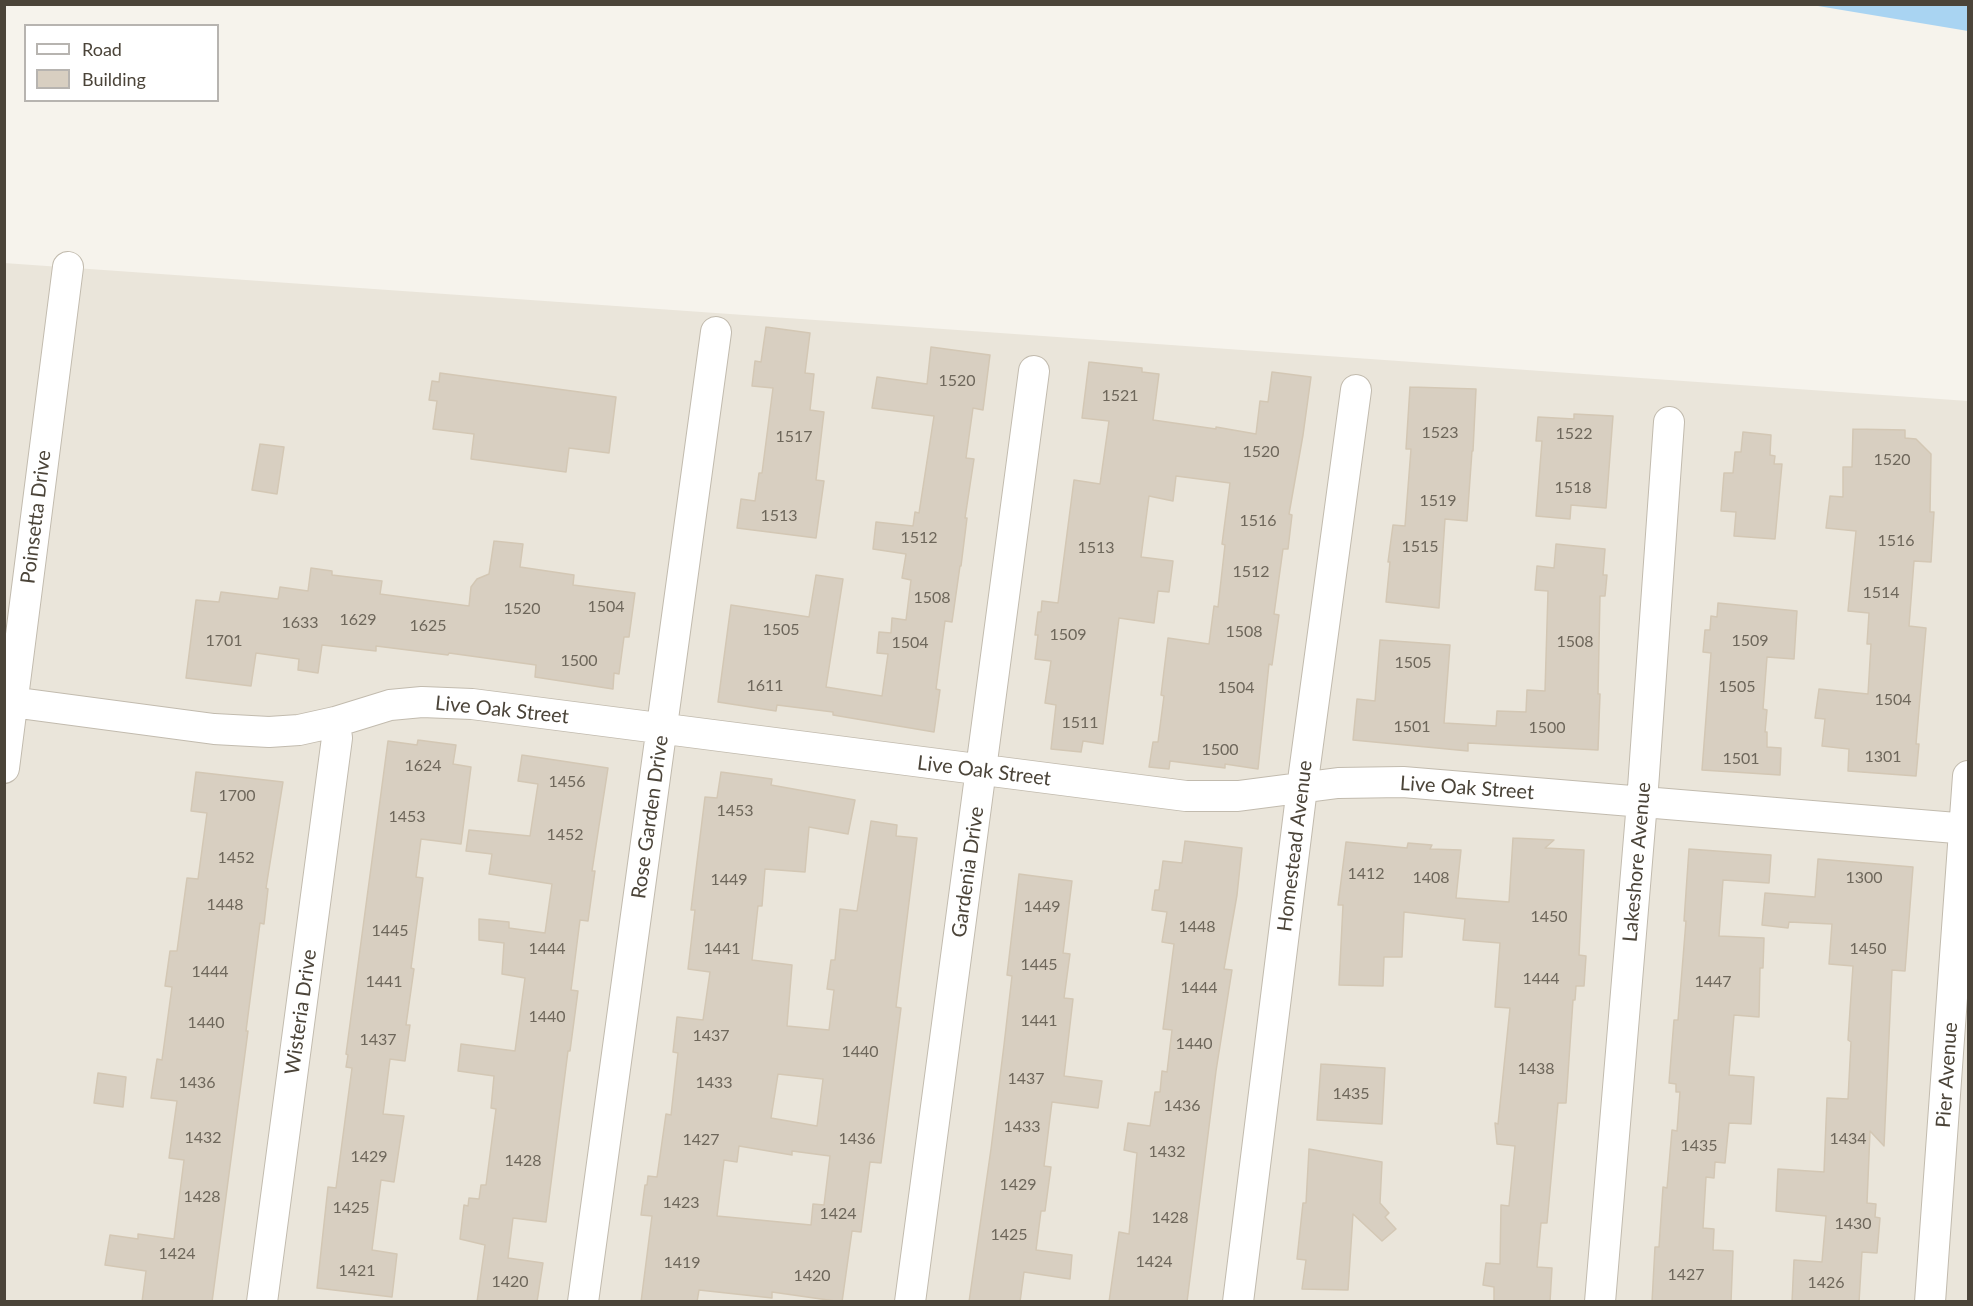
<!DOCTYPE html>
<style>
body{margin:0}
#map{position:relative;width:1973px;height:1306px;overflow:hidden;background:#f6f3ec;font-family:Lato,sans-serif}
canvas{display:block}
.frame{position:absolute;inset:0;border:6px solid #4b4439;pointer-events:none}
.legend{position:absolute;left:24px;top:24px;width:195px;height:78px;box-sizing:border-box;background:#fff;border:2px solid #b7b4b0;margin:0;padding:8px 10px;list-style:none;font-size:18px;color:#4b4439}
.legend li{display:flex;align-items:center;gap:12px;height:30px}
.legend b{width:30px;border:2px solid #b7b4b0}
</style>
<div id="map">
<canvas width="1973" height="1306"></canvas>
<div class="frame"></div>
<ul class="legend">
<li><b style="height:8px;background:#fff"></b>Road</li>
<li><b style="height:16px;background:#d8cfc1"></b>Building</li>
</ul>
</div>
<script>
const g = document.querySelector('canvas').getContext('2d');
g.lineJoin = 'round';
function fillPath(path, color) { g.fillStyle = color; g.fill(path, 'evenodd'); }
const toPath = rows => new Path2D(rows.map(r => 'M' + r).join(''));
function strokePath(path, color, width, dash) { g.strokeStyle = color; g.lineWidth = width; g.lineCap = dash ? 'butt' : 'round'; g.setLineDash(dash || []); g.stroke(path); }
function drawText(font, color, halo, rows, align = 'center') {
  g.font = font + ' Lato,sans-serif'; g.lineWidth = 6; g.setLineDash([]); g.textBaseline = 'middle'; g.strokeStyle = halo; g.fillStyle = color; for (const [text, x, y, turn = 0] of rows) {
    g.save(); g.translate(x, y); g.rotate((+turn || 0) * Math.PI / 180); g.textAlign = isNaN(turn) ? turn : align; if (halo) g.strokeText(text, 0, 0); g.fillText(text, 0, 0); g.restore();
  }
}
fillPath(toPath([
 [4,263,1968,401,1968,1301,5,1301]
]), '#eae5da');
fillPath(toPath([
 [1812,5,1968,5,1968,31]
]), '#a9d4f2');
const building = toPath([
 [766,327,810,333,805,373,814,374,810,410,824,412,816,480,824,481,816,538,737,528,741,499,755,501,759,473,762,473,773,388,752,386,755,361,761,362,766,327],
 [931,347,990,355,983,410,973,408,966,458,974,459,965,518,967,518,961,566,960,566,952,622,945,621,936,689,940,690,934,732,833,715,833,712,777,705,776,711,718,702,731,605,809,617,816,575,843,579,826,687,882,696,888,654,877,653,879,632,891,633,892,618,906,620,911,580,902,578,906,554,873,549,876,522,913,526,915,512,919,513,934,416,872,408,877,377,927,384,931,347],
 [1089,362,1142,368,1142,372,1159,374,1153,420,1216,429,1216,427,1256,434,1260,401,1268,402,1272,372,1311,377,1303,435,1289,514,1292,515,1288,549,1283,549,1274,614,1279,615,1272,665,1269,664,1258,769,1225,764,1225,768,1170,761,1169,769,1149,767,1153,742,1158,742,1164,696,1161,695,1168,638,1209,644,1214,606,1218,607,1225,545,1222,544,1230,483,1176,476,1173,501,1149,496,1141,557,1173,561,1169,592,1158,591,1154,623,1119,618,1103,744,1083,741,1081,752,1051,749,1056,705,1045,703,1051,661,1035,659,1038,635,1035,635,1038,612,1041,612,1042,601,1058,603,1074,480,1100,484,1109,421,1082,418,1089,362],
 [440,373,616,397,609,453,569,448,566,472,471,459,474,434,433,429,437,401,429,400,432,381,439,382,440,373],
 [1410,387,1476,389,1473,451,1472,451,1467,521,1445,519,1439,608,1386,602,1390,562,1388,562,1393,525,1405,526,1411,449,1406,449,1410,387],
 [1574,414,1613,416,1606,508,1571,505,1570,519,1536,516,1542,441,1536,441,1538,417,1574,419,1574,414],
 [1853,429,1905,430,1905,438,1916,439,1931,454,1930,512,1934,512,1931,562,1914,561,1909,626,1926,628,1916,744,1919,744,1916,776,1848,771,1849,749,1822,746,1825,719,1815,718,1819,689,1868,694,1871,644,1867,644,1869,613,1848,611,1856,531,1826,528,1830,496,1843,497,1843,467,1852,467,1853,429],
 [1743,432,1771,435,1770,455,1775,456,1774,464,1782,464,1775,539,1734,536,1736,512,1721,511,1724,473,1733,473,1735,452,1741,452,1743,432],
 [260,444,284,447,277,494,252,490,260,444],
 [494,541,523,544,520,567,574,575,573,585,635,593,629,637,624,637,619,674,614,673,613,689,535,677,536,665,449,653,448,655,376,646,376,651,322,645,318,673,298,670,299,659,256,653,251,686,186,678,196,600,219,602,221,592,278,599,280,587,308,591,311,568,332,571,332,575,382,581,380,594,469,606,471,587,477,579,489,574,494,541],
 [1556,544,1605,549,1603,575,1607,575,1605,596,1600,596,1598,694,1600,694,1598,750,1468,743,1468,751,1353,740,1357,699,1375,701,1380,640,1450,645,1444,723,1496,726,1497,711,1526,712,1527,690,1545,691,1548,591,1535,590,1537,566,1554,568,1556,544],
 [1718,603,1797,611,1794,659,1767,657,1763,709,1767,710,1765,732,1767,732,1767,747,1781,748,1780,775,1702,770,1711,653,1703,652,1705,630,1710,630,1711,616,1717,617,1718,603],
 [418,740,456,745,453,764,471,767,461,844,421,839,416,877,423,878,411,968,414,969,406,1025,410,1025,405,1061,390,1059,383,1114,404,1116,394,1182,381,1180,372,1250,397,1254,392,1297,317,1288,328,1187,336,1188,352,1068,346,1067,348,1055,346,1054,388,741,417,745,418,740],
 [522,755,608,768,592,871,595,871,588,921,580,920,571,990,578,991,570,1051,568,1051,546,1222,513,1218,508,1258,543,1263,537,1302,477,1302,485,1245,460,1239,464,1205,468,1206,469,1198,479,1199,481,1185,486,1185,496,1109,491,1108,494,1076,458,1071,461,1044,515,1051,525,978,502,974,504,943,479,940,479,919,509,922,509,928,545,933,552,884,489,874,492,854,466,851,469,830,530,836,538,784,518,781,522,755],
 [196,772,283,782,266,888,268,889,264,924,260,923,246,1031,248,1031,212,1302,142,1302,146,1271,105,1265,110,1235,138,1239,138,1234,174,1239,184,1160,169,1158,177,1101,151,1098,157,1059,162,1060,172,987,165,986,170,951,177,951,187,878,198,879,207,813,191,811,196,772],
 [721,772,772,779,771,785,855,800,848,834,809,827,805,872,765,869,762,906,758,906,752,960,792,965,787,1026,829,1030,834,990,827,989,831,960,835,960,840,909,857,911,871,821,897,825,896,836,917,838,896,1007,901,1008,881,1163,870,1162,861,1232,852,1231,842,1302,772,1292,772,1298,699,1290,697,1302,641,1302,652,1216,641,1215,645,1185,647,1185,648,1176,657,1177,666,1114,671,1115,678,1053,673,1052,677,1017,703,1020,710,972,688,969,695,910,691,910,705,797,717,798,721,772],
 [778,1074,823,1079,817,1126,771,1118,778,1074],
 [739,1146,792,1155,792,1151,830,1156,824,1205,813,1204,811,1225,717,1216,724,1160,737,1162,739,1146],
 [1513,838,1554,840,1545,848,1584,850,1579,955,1586,956,1584,986,1576,986,1575,1000,1573,1000,1566,1103,1558,1103,1547,1223,1541,1223,1537,1267,1552,1268,1550,1302,1494,1302,1494,1287,1483,1285,1486,1263,1500,1264,1501,1205,1509,1206,1515,1146,1497,1144,1495,1123,1498,1124,1510,1008,1495,1007,1500,943,1463,940,1465,919,1404,912,1402,957,1384,957,1383,986,1339,985,1343,905,1338,905,1346,842,1407,848,1408,843,1432,845,1430,849,1461,850,1456,898,1509,902,1513,838],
 [1185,841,1242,848,1237,895,1224,969,1232,970,1216,1071,1187,1302,1109,1302,1119,1232,1129,1234,1137,1153,1124,1150,1128,1123,1150,1126,1155,1092,1160,1092,1162,1071,1167,1072,1172,1030,1163,1029,1174,944,1162,942,1167,912,1152,910,1155,890,1159,890,1163,861,1182,863,1185,841],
 [1689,849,1771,855,1769,883,1723,880,1719,936,1764,938,1763,968,1760,968,1759,1017,1734,1015,1729,1075,1754,1077,1751,1124,1729,1123,1725,1163,1715,1162,1714,1178,1706,1177,1703,1228,1714,1229,1713,1250,1733,1251,1731,1302,1652,1302,1655,1247,1659,1247,1663,1187,1667,1188,1672,1130,1677,1131,1680,1092,1676,1092,1676,1084,1669,1083,1674,1020,1678,1020,1686,921,1684,921,1689,849],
 [1818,859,1913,867,1905,971,1892,970,1884,1146,1870,1131,1867,1203,1876,1204,1875,1217,1880,1218,1877,1253,1862,1252,1859,1302,1792,1302,1794,1260,1822,1262,1826,1216,1776,1211,1778,1169,1824,1172,1827,1098,1848,1099,1851,1042,1848,1040,1853,966,1829,964,1832,924,1789,922,1788,928,1762,925,1765,893,1815,897,1818,859],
 [1019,874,1072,881,1063,953,1070,954,1064,998,1073,999,1064,1076,1102,1081,1098,1108,1052,1102,1044,1166,1051,1167,1045,1211,1041,1211,1036,1250,1072,1255,1070,1279,1024,1272,1020,1302,969,1302,991,1149,1004,1045,1012,976,1007,975,1019,874],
 [1321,1064,1385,1068,1382,1124,1317,1120,1321,1064],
 [98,1073,126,1077,123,1107,94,1103,98,1073],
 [1309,1149,1382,1162,1380,1203,1389,1213,1385,1217,1396,1229,1382,1241,1353,1214,1348,1290,1302,1289,1306,1260,1297,1259,1303,1203,1306,1203,1309,1149]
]);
fillPath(building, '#d8cfc1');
strokePath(building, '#d3c7b4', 1.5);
const minor = toPath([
 [4,701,214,729,269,732,299,730,335,722,390,705,422,702,472,704,1186,796,1238,796,1338,783,1403,782,1968,829],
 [4,768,68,267],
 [262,1302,337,738,335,722],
 [583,1302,716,332],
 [910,1302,1034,371],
 [1238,1302,1302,788,1356,390],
 [1600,1302,1642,802,1669,422],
 [1930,1302,1968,776]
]);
strokePath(minor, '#c2bbae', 32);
strokePath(minor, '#fff', 30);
drawText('16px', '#6e675b', null, [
 ["1520",957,381],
 ["1521",1120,396],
 ["1523",1440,433],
 ["1522",1574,434],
 ["1517",794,437],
 ["1520",1261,452],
 ["1520",1892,460],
 ["1518",1573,488],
 ["1519",1438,501],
 ["1513",779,516],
 ["1516",1258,521],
 ["1512",919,538],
 ["1516",1896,541],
 ["1515",1420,547],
 ["1513",1096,548],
 ["1512",1251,572],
 ["1514",1881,593],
 ["1508",932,598],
 ["1504",606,607],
 ["1520",522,609],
 ["1629",358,620],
 ["1633",300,623],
 ["1625",428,626],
 ["1505",781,630],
 ["1508",1244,632],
 ["1509",1068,635],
 ["1701",224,641],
 ["1509",1750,641],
 ["1508",1575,642],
 ["1504",910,643],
 ["1500",579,661],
 ["1505",1413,663],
 ["1611",765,686],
 ["1505",1737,687],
 ["1504",1236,688],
 ["1504",1893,700],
 ["1511",1080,723],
 ["1501",1412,727],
 ["1500",1547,728],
 ["1500",1220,750],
 ["1301",1883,757],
 ["1501",1741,759],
 ["1624",423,766],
 ["1456",567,782],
 ["1700",237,796],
 ["1453",735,811],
 ["1453",407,817],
 ["1452",565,835],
 ["1452",236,858],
 ["1412",1366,874],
 ["1408",1431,878],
 ["1300",1864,878],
 ["1449",729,880],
 ["1448",225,905],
 ["1449",1042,907],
 ["1450",1549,917],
 ["1448",1197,927],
 ["1445",390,931],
 ["1444",547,949],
 ["1441",722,949],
 ["1450",1868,949],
 ["1445",1039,965],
 ["1444",210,972],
 ["1444",1541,979],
 ["1441",384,982],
 ["1447",1713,982],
 ["1444",1199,988],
 ["1440",547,1017],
 ["1441",1039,1021],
 ["1440",206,1023],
 ["1437",711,1036],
 ["1437",378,1040],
 ["1440",1194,1044],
 ["1440",860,1052],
 ["1438",1536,1069],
 ["1437",1026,1079],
 ["1436",197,1083],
 ["1433",714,1083],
 ["1435",1351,1094],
 ["1436",1182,1106],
 ["1433",1022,1127],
 ["1432",203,1138],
 ["1436",857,1139],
 ["1434",1848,1139],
 ["1427",701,1140],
 ["1435",1699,1146],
 ["1432",1167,1152],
 ["1429",369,1157],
 ["1428",523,1161],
 ["1429",1018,1185],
 ["1428",202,1197],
 ["1423",681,1203],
 ["1425",351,1208],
 ["1424",838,1214],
 ["1428",1170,1218],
 ["1430",1853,1224],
 ["1425",1009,1235],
 ["1424",177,1254],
 ["1424",1154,1262],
 ["1419",682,1263],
 ["1421",357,1271],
 ["1427",1686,1275],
 ["1420",812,1276],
 ["1420",510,1282],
 ["1426",1826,1283]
]);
drawText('20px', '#4b4439', '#fff', [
 ["Poinsetta Drive",36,517,-83],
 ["Live Oak Street",502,710,6],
 ["Live Oak Street",984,771,7],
 ["Live Oak Street",1467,788,4],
 ["Rose Garden Drive",650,817,-82],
 ["Homestead Avenue",1295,846,-83],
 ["Lakeshore Avenue",1637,862,-85],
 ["Gardenia Drive",968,872,-82],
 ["Wisteria Drive",301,1012,-82],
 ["Pier Avenue",1947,1075,-86]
]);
</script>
